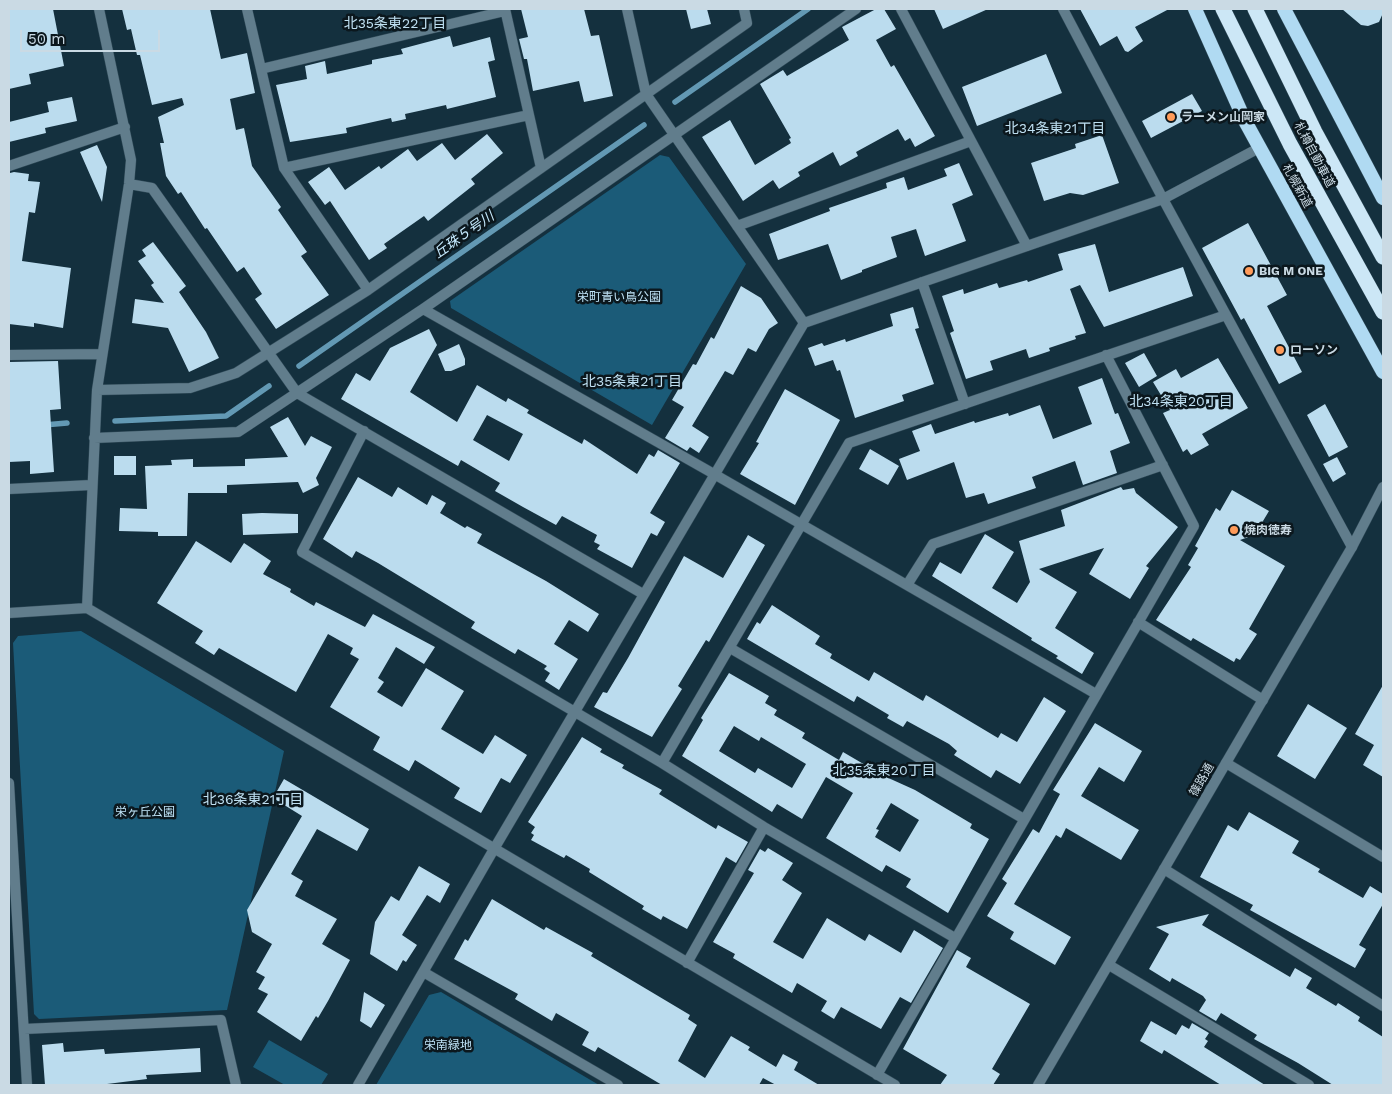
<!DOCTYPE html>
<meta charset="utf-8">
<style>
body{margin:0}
#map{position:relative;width:1392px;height:1094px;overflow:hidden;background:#14303e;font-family:"Work Sans",sans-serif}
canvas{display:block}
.frame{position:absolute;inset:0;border:10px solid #cadae4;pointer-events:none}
.scale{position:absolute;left:20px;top:30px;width:140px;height:22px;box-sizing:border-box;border:2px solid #cadae4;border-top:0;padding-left:6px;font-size:15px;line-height:18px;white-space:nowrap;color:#cadae4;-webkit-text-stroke:4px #0b171d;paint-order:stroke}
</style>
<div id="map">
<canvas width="1392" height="1094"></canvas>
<div class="frame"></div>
<div class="scale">50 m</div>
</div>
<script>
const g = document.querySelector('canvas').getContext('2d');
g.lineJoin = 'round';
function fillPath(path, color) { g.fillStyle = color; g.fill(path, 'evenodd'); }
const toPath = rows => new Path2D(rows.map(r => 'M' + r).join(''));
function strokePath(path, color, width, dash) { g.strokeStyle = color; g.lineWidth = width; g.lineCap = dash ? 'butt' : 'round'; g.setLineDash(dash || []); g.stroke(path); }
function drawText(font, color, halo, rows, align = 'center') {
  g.font = font + ' "Work Sans","Noto Sans JP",sans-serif'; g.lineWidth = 5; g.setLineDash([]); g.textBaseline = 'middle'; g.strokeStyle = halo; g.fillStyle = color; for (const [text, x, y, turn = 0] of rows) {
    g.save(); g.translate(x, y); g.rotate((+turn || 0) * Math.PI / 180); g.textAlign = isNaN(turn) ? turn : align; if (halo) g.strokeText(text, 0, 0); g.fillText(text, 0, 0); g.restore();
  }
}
fillPath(toPath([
 [660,155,669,157,746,264,652,425,451,308,450,301],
 [81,631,284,751,227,1010,39,1019,34,1014,13,643,18,636],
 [441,992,599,1085,376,1085,429,995],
 [269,1040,328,1074,321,1085,285,1085,253,1067]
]), '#1b5b78');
strokePath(toPath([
 [675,102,808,9],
 [299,366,644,125],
 [115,421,226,416,269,386],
 [44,425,67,423]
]), '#6399b4', 5.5);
fillPath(toPath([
 [9,9,53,9,64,66,29,74,31,84,9,89],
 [122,9,210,9,221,59,247,53,255,93,230,99,236,130,244,128,252,166,281,207,278,210,307,252,301,256,329,295,276,329,255,299,262,294,244,267,237,272,207,228,205,229,181,192,178,194,166,176,160,143,164,143,158,117,184,105,182,98,152,105,140,55,137,55,131,29,127,30],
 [521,9,584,9,591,36,599,35,613,96,584,102,579,81,533,91,527,59,524,59,519,39,528,37],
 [686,9,707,9,711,24,691,29],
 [876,9,884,9,896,29,876,40,891,67,894,65,935,136,915,147,910,138,905,141,898,129,856,152,858,156,840,166,833,152,798,172,800,176,779,189,773,180,743,201,702,137,730,120,755,165,791,143,789,139,791,138,760,84,783,70,787,76,849,40,842,27],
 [934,9,988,9,943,29],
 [1080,9,1169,9,1135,27,1143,41,1128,52,1125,51,1117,36,1100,46],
 [1342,9,1383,9,1383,13,1379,22,1368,26,1361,25],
 [450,36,453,47,490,37,495,60,488,62,496,97,447,109,446,105,405,114,406,119,392,122,391,118,346,128,347,133,290,142,276,85,307,79,305,66,325,61,327,74,372,64,372,60,403,54,401,49],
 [1046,54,1062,93,977,126,962,87],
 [1192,94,1202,111,1151,138,1142,121],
 [72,97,77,121,45,128,46,133,9,142,9,122,49,112,47,102],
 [487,134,503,153,471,179,475,184,428,221,424,216,384,244,387,248,369,260,330,201,325,205,308,182,329,167,345,190,379,166,381,169,408,149,417,161,442,143,455,160],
 [1102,135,1119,183,1083,195,1070,193,1044,201,1031,163,1076,148,1075,144],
 [97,145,107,167,102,202,80,152],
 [959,163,973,195,952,204,966,241,925,256,916,229,891,237,897,257,862,270,862,272,841,280,828,244,778,260,769,234,830,211,829,208,887,188,886,183,904,177,908,190,947,176,944,169],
 [14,172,29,174,28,181,40,182,35,213,29,212,22,261,71,268,63,328,34,323,34,327,9,324,9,182,10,173],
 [1248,223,1287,295,1267,306,1302,372,1279,384,1244,318,1241,320,1202,248],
 [153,242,186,286,179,292,206,332,219,358,189,372,168,328,132,323,135,299,164,303,151,285,154,283,138,261,146,256,142,250],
 [1095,244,1109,292,1183,267,1193,296,1104,327,1080,285,1070,289,1086,333,1075,336,1076,339,1049,348,1050,351,1029,358,1026,349,990,361,993,370,966,379,950,333,954,331,942,296,963,289,964,294,997,283,999,288,1027,280,1028,282,1063,270,1058,254],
 [741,286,761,298,778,323,769,329,756,352,748,348,733,375,725,371,692,426,709,437,699,453,690,447,687,451,665,438,684,407,672,400,693,364,696,365,711,337,714,339],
 [913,307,919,328,915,329,934,384,902,395,904,401,855,418,840,370,837,371,833,360,815,366,808,348,822,343,824,346,845,339,846,342,893,326,890,314],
 [429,329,437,345,410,392,457,422,477,385,506,402,508,398,529,410,527,413,582,444,584,439,637,474,649,454,654,457,658,450,680,463,650,513,665,522,657,536,651,533,632,568,597,549,600,545,594,542,597,535,562,516,556,525,523,507,495,491,500,483,461,460,458,466,341,399,356,373,370,381,390,348],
 [487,415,523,434,509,461,473,440],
 [459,344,465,359,465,365,451,371,445,371,438,354],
 [1144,353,1157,376,1139,387,1125,363],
 [1218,358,1248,408,1202,434,1209,445,1191,455,1187,449,1183,452,1163,413,1170,410,1153,382,1176,369,1181,378],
 [58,361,61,409,50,410,54,472,30,474,30,461,9,462,9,362],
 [1102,378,1115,414,1118,413,1130,443,1110,451,1117,473,1083,485,1075,461,1032,477,1036,488,988,504,984,493,966,498,954,462,907,480,899,459,920,451,912,431,931,424,935,434,974,421,975,423,1008,413,1009,416,1040,405,1053,439,1092,424,1078,387],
 [785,389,840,420,795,505,740,474,759,443,756,442],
 [1325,404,1348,447,1329,457,1307,415],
 [288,417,305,446,311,436,332,447,316,478,319,485,303,493,298,482,227,485,227,493,188,493,187,536,158,536,158,532,119,531,120,508,147,509,145,466,172,465,171,460,193,459,193,467,245,466,245,459,288,457,270,427],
 [870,449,899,466,888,485,859,469],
 [114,456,136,456,136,475,114,475],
 [1337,457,1346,474,1333,482,1323,464],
 [358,477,392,497,398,487,427,505,432,495,446,503,440,513,465,528,467,526,482,534,477,543,546,581,599,614,588,632,569,620,554,644,578,659,559,690,545,681,550,673,544,669,547,666,518,649,515,654,471,628,475,622,378,563,356,551,352,558,323,539],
 [1121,487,1123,490,1134,488,1136,493,1178,527,1146,566,1149,568,1130,599,1089,574,1104,548,1039,569,1077,592,1055,628,1094,653,1082,674,1056,658,1058,656,1031,640,1032,638,932,576,940,562,961,574,985,534,1014,552,992,588,1017,603,1030,582,1019,541,1065,526,1061,510],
 [1232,490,1269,511,1263,521,1266,531,1240,540,1285,566,1249,629,1257,634,1240,660,1236,658,1234,662,1193,638,1191,641,1156,620,1191,567,1188,565,1198,548,1195,546,1216,508,1220,511],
 [262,513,298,514,298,533,243,535,242,514],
 [748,535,765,545,709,642,706,640,678,686,682,689,652,737,594,707,603,692,607,693,628,658,684,556,723,578],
 [196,541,231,563,244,543,271,561,263,574,291,589,290,592,314,606,316,602,365,627,373,614,435,647,424,664,396,647,378,678,384,682,377,692,402,707,426,668,464,691,441,729,483,754,495,735,527,755,510,783,501,778,481,813,454,798,460,788,415,760,409,771,373,750,380,737,330,707,359,659,350,654,353,648,328,634,296,692,219,648,214,655,195,643,203,631,157,603],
 [772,605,820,636,815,644,832,654,830,658,869,681,874,672,923,701,926,695,998,738,1001,733,1017,742,1044,697,1066,711,1020,784,996,770,991,778,954,755,957,751,949,744,907,721,903,727,887,718,889,715,857,696,854,702,747,639,757,622,760,624],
 [729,673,769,696,765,703,777,710,774,715,805,733,802,738,839,760,843,752,884,776,915,790,972,824,970,828,989,839,948,913,906,887,911,879,886,865,882,872,826,838,853,793,826,777,802,819,777,804,772,812,682,756,703,720,701,718],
 [734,726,759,741,761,737,806,764,792,788,758,768,755,773,719,751],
 [891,803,919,820,900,852,875,837,879,830,876,829],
 [1383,685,1383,777,1363,765,1374,745,1355,734],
 [1308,704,1347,728,1315,779,1277,756],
 [1095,723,1142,751,1124,782,1099,767,1081,796,1139,830,1121,860,1066,828,1061,838,1056,835,1014,904,1071,937,1055,965,1010,939,1014,932,987,916,1007,883,1002,879,1033,829,1039,833,1060,794,1053,790],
 [582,737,602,749,600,752,624,765,622,768,662,790,659,794,716,829,718,825,748,842,736,863,726,857,687,929,663,916,661,920,642,909,644,906,589,872,590,869,566,855,564,858,531,840,534,835,531,833,535,827,528,822],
 [284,779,369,829,357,851,317,829,291,874,303,881,295,896,337,919,322,944,350,960,328,1001,318,1018,316,1016,301,1041,257,1012,268,994,258,989,265,977,256,972,272,944,252,932,247,910,302,816,273,798],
 [1249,812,1299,841,1292,853,1320,869,1318,872,1363,898,1370,886,1383,894,1383,904,1359,945,1366,949,1355,968,1250,910,1253,905,1200,877,1228,825,1238,831],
 [768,848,793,863,782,880,802,893,773,942,803,959,827,918,865,941,869,934,901,953,914,930,943,948,911,1003,900,997,881,1029,841,1007,834,1019,821,1011,827,1001,797,983,792,993,733,958,735,954,713,942,754,873,748,870,760,849,765,852],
 [419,866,450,884,440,903,427,895,402,935,417,945,406,962,403,960,397,971,370,954,375,922,391,896,399,901],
 [492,899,544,930,546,927,593,953,591,956,690,1015,688,1019,697,1025,678,1061,705,1078,731,1036,750,1047,748,1050,776,1067,783,1054,798,1062,794,1070,819,1085,776,1085,763,1078,759,1085,662,1085,598,1047,595,1052,582,1045,589,1032,556,1013,552,1021,515,999,518,994,454,959,465,939,468,941],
 [1209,914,1202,925,1290,977,1295,968,1312,978,1306,988,1336,1006,1338,1003,1360,1017,1358,1021,1383,1037,1383,1085,1333,1085,1298,1063,1254,1039,1257,1035,1221,1013,1216,1021,1199,1011,1206,1000,1203,996,1172,978,1170,982,1149,969,1169,934,1156,927],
 [957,950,971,958,966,967,1030,1004,992,1069,1000,1074,993,1085,940,1085,947,1075,903,1049],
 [364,992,385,1005,371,1028,360,1021],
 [1151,1021,1176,1035,1182,1025,1189,1029,1192,1023,1209,1033,1205,1039,1208,1041,1204,1047,1265,1085,1221,1085,1164,1050,1162,1054,1140,1041],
 [63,1043,64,1052,104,1049,105,1054,200,1048,201,1072,146,1075,147,1079,107,1084,45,1085,42,1045]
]), '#bbdcee');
const minor = toPath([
 [247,9,284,168,368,290],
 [505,9,541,168],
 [627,9,646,94,804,323],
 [901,9,1027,246],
 [1063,9,1163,199,1352,547],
 [261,69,505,11],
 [9,166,125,127],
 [284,168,529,115],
 [129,184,152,188,297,393,643,594],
 [737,226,971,141],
 [922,282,965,404],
 [423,309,714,474,1096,694],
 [9,355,101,354],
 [97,390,190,388,236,373,368,290,747,23,744,9],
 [364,431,302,552,662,763,764,827,955,938],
 [94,438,238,432,423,309,856,9],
 [9,489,91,485],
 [907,585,933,544,1163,465],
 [87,608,97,390,129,184,131,160,99,9],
 [9,613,87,608,895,1085],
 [1138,622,1263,700],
 [730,648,1024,819],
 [662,763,849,443,1226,315],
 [1226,763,1383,857],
 [9,783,27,1085],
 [1164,869,1383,1006],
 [687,963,764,827],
 [1109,965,1309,1085],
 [425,973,618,1085],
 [24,1029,221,1020,236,1085],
 [877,1075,1194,526,1106,355],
 [358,1085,494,849,804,323,1163,199,1259,148]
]);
const tertiary = toPath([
 [1038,1085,1352,547,1383,487]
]);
const trunk = toPath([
 [1195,9,1245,121,1383,372],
 [1284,9,1383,198]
]);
const motorway = toPath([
 [1223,9,1290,144,1383,312],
 [1255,9,1315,132,1383,257]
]);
strokePath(minor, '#314b59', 11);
strokePath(tertiary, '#314b59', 11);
strokePath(trunk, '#314b59', 15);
strokePath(motorway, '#314b59', 16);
strokePath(minor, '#617d8c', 10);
strokePath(tertiary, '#617d8c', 10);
strokePath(trunk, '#b0daf2', 14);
strokePath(motorway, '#cce7f6', 15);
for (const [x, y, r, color] of [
 [1171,117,5,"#ff9b5a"],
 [1249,271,5,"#ff9b5a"],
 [1280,350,5,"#ff9b5a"],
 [1234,530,5,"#ff9b5a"]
]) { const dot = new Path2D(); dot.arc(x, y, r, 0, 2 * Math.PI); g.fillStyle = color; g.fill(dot); strokePath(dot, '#0b171d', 2); }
drawText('bold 12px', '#cadae4', '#0b171d', [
 ["ラーメン山岡家",1181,117],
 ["BIG M ONE",1259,271],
 ["ローソン",1290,350],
 ["焼肉徳寿",1244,530]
], 'left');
drawText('12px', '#cadae4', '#0b171d', [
 ["札樽自動車道",1314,155,62],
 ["札幌新道",1297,186,61],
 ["篠路通",1202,780,-60]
]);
drawText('12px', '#bfe3f7', '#0b171d', [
 ["栄町青い鳥公園",619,297],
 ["栄ヶ丘公園",145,812],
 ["栄南緑地",448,1045]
]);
drawText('14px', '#bfe0f2', '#0b171d', [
 ["北35条東22丁目",395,24],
 ["北34条東21丁目",1055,129],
 ["北35条東21丁目",632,382],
 ["北34条東20丁目",1181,402],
 ["北35条東20丁目",884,771],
 ["北36条東21丁目",253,800]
]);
drawText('italic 14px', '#c6eafe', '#0b171d', [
 ["丘珠５号川",464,235,-35]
]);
</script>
